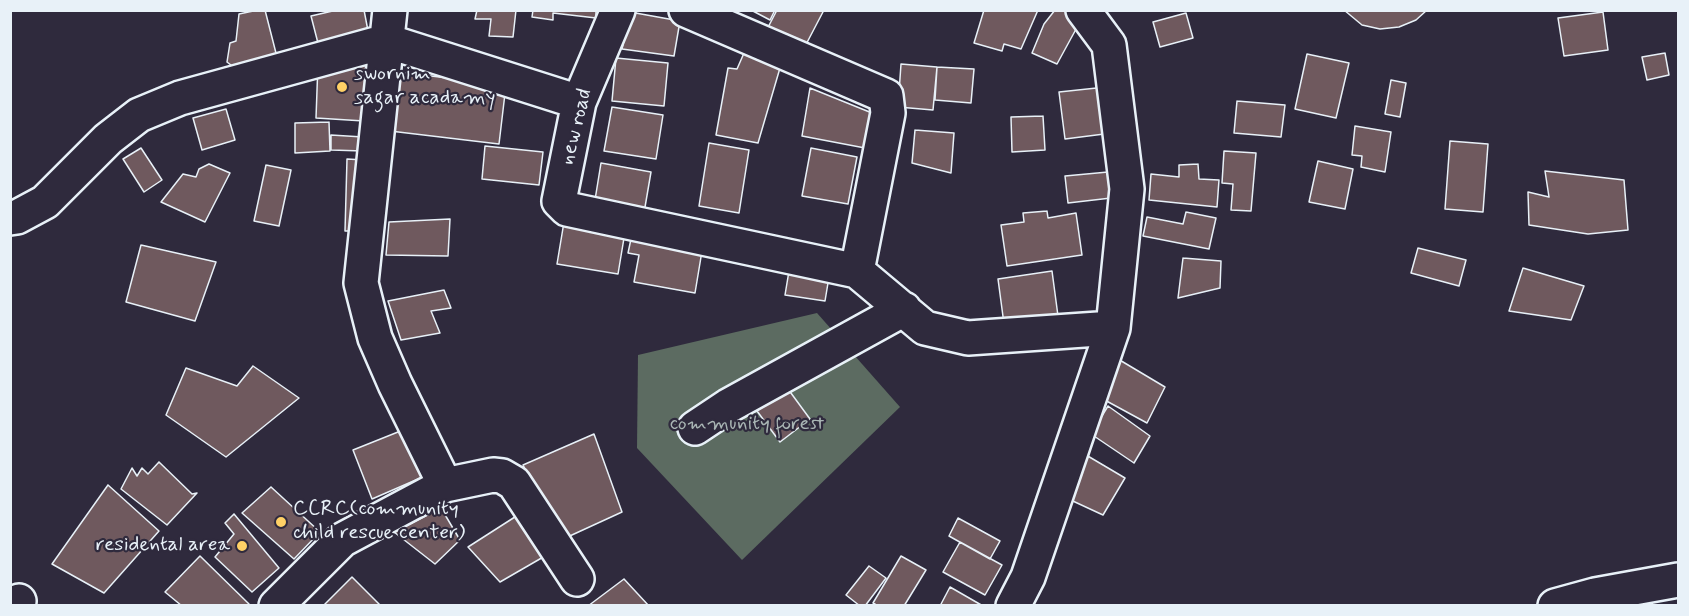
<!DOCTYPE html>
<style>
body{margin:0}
#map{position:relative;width:1689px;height:616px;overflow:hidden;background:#2f2a3d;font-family:Mynerve,sans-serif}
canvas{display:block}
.frame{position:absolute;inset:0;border:12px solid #e8f1f8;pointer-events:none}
</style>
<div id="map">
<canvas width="1689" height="616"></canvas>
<div class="frame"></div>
</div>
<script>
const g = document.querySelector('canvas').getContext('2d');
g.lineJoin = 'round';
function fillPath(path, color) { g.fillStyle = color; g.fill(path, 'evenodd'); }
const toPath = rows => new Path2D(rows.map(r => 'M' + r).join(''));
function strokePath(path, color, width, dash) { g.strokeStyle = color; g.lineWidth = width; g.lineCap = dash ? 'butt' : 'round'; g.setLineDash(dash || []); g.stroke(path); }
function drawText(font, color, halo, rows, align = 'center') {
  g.font = font + ' Mynerve,sans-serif'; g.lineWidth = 4.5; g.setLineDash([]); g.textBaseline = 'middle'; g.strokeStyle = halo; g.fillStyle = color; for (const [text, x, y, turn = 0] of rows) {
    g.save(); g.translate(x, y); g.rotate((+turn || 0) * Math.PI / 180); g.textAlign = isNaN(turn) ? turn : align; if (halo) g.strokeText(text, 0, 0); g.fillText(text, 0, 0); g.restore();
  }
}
fillPath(toPath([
 [817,313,900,407,742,560,637,448,638,355]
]), '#5c6b61');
const building = toPath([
 [258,10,265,10,278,61,236,69,227,62,230,43,236,41,239,14,258,10],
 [337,10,364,10,369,36,319,47,311,16,337,10],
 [477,10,516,10,513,37,489,36,491,19,475,19,477,10],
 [533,10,596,10,596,18,553,13,553,20,532,17,533,10],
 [751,10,775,10,770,20,751,10],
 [777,10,824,10,801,54,764,35,777,10],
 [984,10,1038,10,1021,49,1004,44,1002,51,974,43,984,10],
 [1055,10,1070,10,1081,20,1057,64,1032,53,1044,24,1055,10],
 [1344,10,1427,10,1416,20,1399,27,1380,29,1362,25,1344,10],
 [630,12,680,21,674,56,622,49,630,12],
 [1603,12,1608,50,1564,56,1558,18,1603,12],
 [1186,13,1193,38,1160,47,1153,22,1186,13],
 [744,53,780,68,758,143,716,135,728,68,737,69,744,53],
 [1665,53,1669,75,1647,80,1642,57,1665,53],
 [1307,54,1349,63,1336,118,1295,109,1307,54],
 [369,56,364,121,316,118,318,63,369,56],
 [616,58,668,63,664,106,612,101,616,58],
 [901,64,937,67,933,110,898,107,901,64],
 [937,67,974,69,971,103,935,100,937,67],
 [398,72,506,85,499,144,390,131,398,72],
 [1391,80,1406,83,1400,117,1385,114,1391,80],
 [1106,87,1112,133,1065,139,1059,92,1106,87],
 [810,88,872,113,865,148,802,136,810,88],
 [1237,101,1285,105,1281,137,1234,133,1237,101],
 [612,107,663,115,656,159,604,151,612,107],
 [226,109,235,140,202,150,193,118,226,109],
 [1043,116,1045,150,1012,152,1011,117,1043,116],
 [329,122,330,151,295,153,295,123,329,122],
 [1355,126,1391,132,1385,172,1361,167,1362,156,1352,155,1355,126],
 [915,130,954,133,951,173,912,163,915,130],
 [331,135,363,137,363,151,331,150,331,135],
 [1450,141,1488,144,1483,212,1445,209,1450,141],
 [709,143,749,150,739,213,699,206,709,143],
 [485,146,543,152,539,185,482,179,485,146],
 [141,148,162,180,144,192,123,159,141,148],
 [811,148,857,157,848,204,802,196,811,148],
 [1224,151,1256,153,1251,211,1231,210,1233,184,1222,183,1224,151],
 [347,159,364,160,362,231,345,231,347,159],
 [1318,161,1353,169,1345,209,1309,202,1318,161],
 [601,163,651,172,644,213,594,206,601,163],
 [209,164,230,173,205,222,161,202,183,174,196,177,199,169,209,164],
 [1198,164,1199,179,1219,180,1217,207,1149,200,1151,174,1179,177,1179,165,1198,164],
 [266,165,291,170,279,226,254,221,266,165],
 [1545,171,1624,180,1628,230,1588,234,1529,225,1528,192,1549,197,1545,171],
 [1108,172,1111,198,1068,203,1065,176,1108,172],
 [1047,211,1048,218,1076,213,1082,255,1007,266,1001,225,1024,222,1023,213,1047,211],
 [1186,212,1216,218,1209,249,1143,236,1147,217,1183,224,1186,212],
 [450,219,448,256,386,255,389,222,450,219],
 [564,222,625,232,618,274,557,264,564,222],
 [631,239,702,251,695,293,634,282,639,255,628,253,631,239],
 [141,245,216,262,195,321,126,302,141,245],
 [1418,248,1466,260,1459,286,1411,273,1418,248],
 [1183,258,1221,261,1220,288,1178,298,1183,258],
 [1523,268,1584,286,1571,320,1509,311,1523,268],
 [789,271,829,277,825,301,785,295,789,271],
 [1052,271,1058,316,1004,324,998,279,1052,271],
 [444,290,451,308,431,311,440,333,401,340,388,301,444,290],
 [1118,359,1165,387,1147,423,1101,398,1118,359],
 [253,366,299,398,226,457,166,415,186,368,237,386,253,366],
 [788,389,810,419,780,442,757,411,788,389],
 [1108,406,1150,436,1134,463,1091,434,1108,406],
 [408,428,432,473,372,499,353,450,408,428],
 [594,434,622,512,561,540,523,465,594,434],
 [1081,452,1125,478,1103,515,1062,496,1081,452],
 [159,462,192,494,197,493,167,525,121,489,132,468,137,476,142,468,148,474,159,462],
 [108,485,159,531,104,593,52,564,108,485],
 [271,487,320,532,294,559,242,513,271,487],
 [441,508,460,540,435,564,394,532,441,508],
 [234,514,279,568,252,592,215,557,234,534,225,523,234,514],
 [518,515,545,556,500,582,468,547,518,515],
 [958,518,1000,541,990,559,949,536,958,518],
 [960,542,1002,565,985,595,943,572,960,542],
 [200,556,249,604,247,606,182,606,165,592,200,556],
 [901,556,926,570,904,606,878,606,873,603,901,556],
 [869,566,886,578,865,606,860,606,846,595,869,566],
 [352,577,381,606,323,606,352,577],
 [624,579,649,606,588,606,624,579],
 [950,587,983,606,940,606,950,587]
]);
fillPath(building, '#6f595e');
strokePath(building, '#e8f1f8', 1.5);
const minor = toPath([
 [390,10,361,283,375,338,395,384,445,485],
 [618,10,579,102,559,201,567,209,857,271,925,328,968,338,1113,328],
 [686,10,886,96,888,113,857,271],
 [10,218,17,217,45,202,108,139,139,115,180,98,387,41,579,102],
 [695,428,728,406,904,309],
 [12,606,19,601],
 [276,606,342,540,445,485,493,475,502,476,514,483,577,579],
 [1013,606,1028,577,1113,328,1127,189,1109,45,1083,10],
 [1555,606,1595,595,1678,580]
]);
strokePath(minor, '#e8f1f8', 38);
strokePath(minor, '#2f2a3d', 33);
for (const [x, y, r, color] of [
 [342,87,6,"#ffd166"],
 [281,522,6,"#ffd166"],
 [242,546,6,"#ffd166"]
]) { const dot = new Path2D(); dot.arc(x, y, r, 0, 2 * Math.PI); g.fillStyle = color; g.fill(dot); strokePath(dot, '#2f2a3d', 2); }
drawText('21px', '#e8f1f8', '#2f2a3d', [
 ["swornim",354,75],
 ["sagar acadamy",354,99],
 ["CCRC(community",293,510],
 ["child rescue center)",293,534],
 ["residental area",230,546,"right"]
], 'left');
drawText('21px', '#e8f1f8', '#2f2a3d', [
 ["new road",577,127,-76]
]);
drawText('21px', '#a9b5b4', '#2f2a3d', [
 ["community forest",747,425]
]);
</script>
